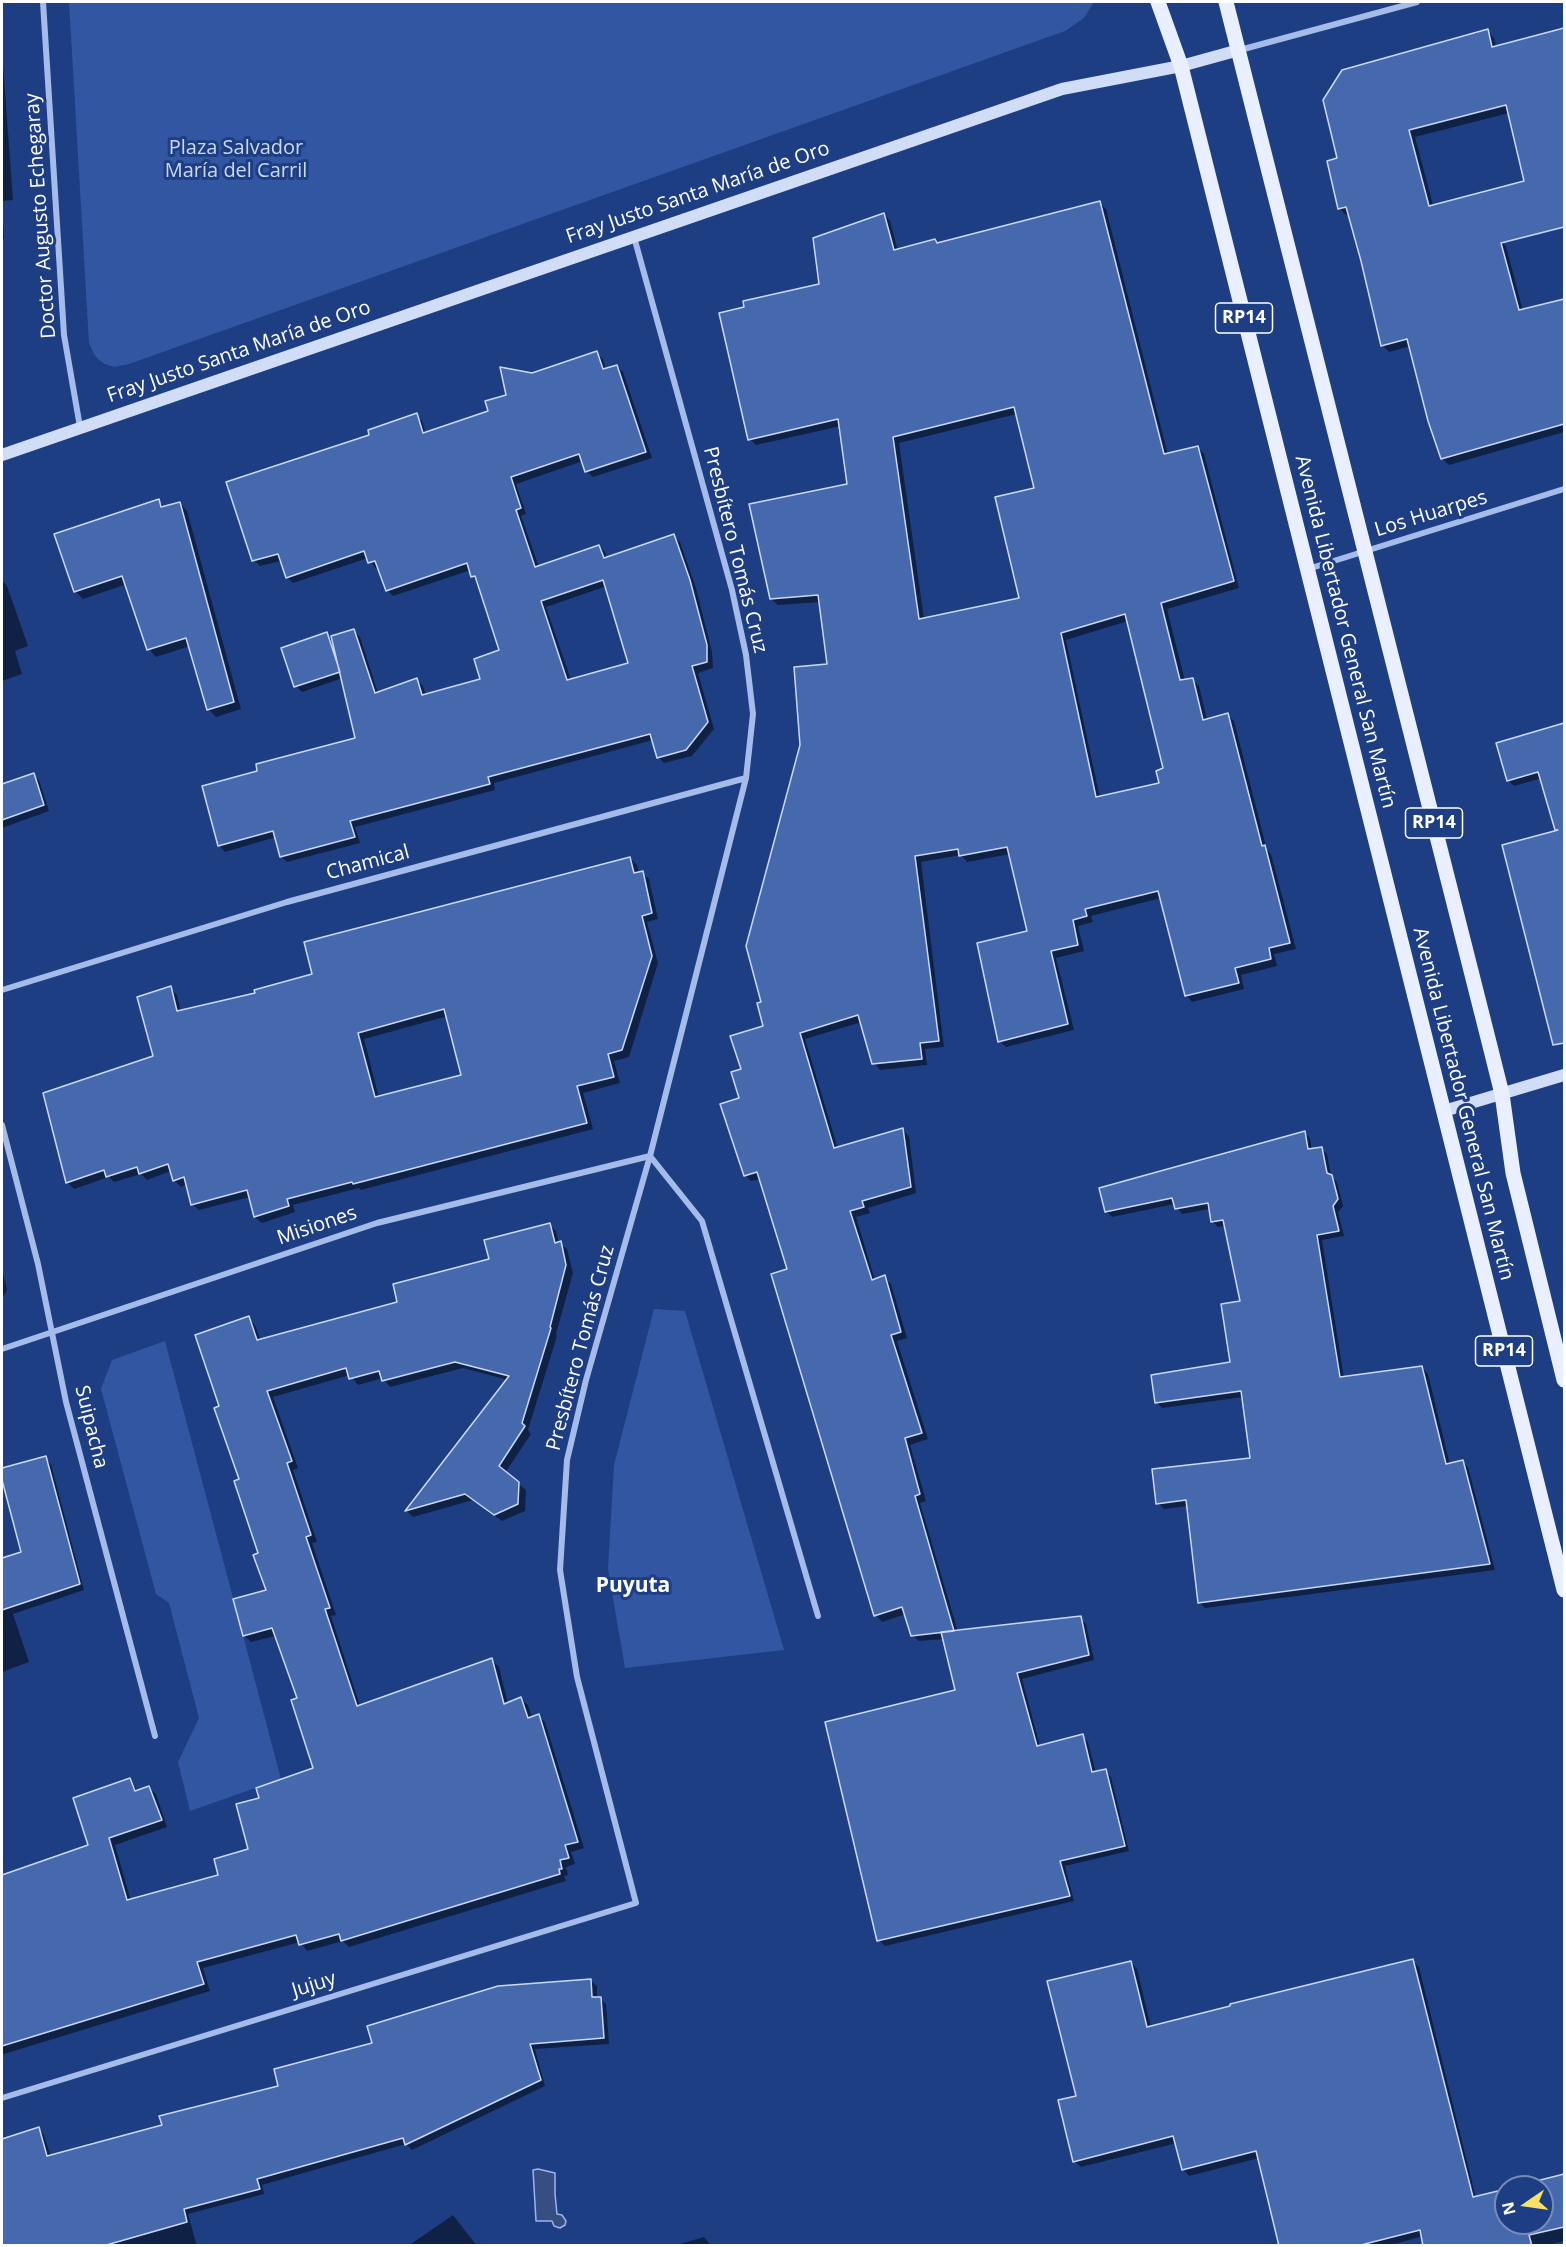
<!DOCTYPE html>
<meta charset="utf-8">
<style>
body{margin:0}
#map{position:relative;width:1566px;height:2247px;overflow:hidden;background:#1e3e84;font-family:"Open Sans",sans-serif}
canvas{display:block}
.frame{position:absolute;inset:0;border:3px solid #fff;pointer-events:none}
.north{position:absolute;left:1494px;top:2175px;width:60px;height:60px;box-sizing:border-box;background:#1e3e84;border:2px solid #788bb5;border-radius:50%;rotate:257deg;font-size:16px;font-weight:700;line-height:24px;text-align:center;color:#fff}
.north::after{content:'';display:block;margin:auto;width:21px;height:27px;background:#f9e164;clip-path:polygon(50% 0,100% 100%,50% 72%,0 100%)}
</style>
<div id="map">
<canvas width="1566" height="2247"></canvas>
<div class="frame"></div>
<div class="north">N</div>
</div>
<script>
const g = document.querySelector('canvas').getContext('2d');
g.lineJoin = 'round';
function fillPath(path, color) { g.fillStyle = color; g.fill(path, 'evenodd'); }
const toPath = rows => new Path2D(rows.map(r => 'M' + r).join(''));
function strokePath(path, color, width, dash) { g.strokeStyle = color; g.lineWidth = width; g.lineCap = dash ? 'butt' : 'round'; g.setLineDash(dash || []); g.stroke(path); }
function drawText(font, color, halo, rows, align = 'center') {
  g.font = font + ' "Open Sans",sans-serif'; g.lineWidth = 6; g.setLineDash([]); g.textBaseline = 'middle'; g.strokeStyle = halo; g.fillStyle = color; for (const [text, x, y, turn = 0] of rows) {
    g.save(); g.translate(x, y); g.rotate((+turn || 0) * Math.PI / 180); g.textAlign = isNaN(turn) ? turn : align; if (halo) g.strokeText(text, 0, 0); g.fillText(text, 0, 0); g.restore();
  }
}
fillPath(toPath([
 [69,2,1094,2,1084,18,1065,31,129,364,115,367,105,364,99,360,94,354,89,343],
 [654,1309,685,1311,784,1650,625,1668,608,1569,614,1465],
 [165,1341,281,1779,190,1811,178,1762,199,1718,169,1603,156,1594,101,1389,112,1360]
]), '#3256a2');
const water = toPath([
 [538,2169,555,2173,555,2194,557,2214,562,2215,566,2221,565,2225,560,2228,554,2226,552,2221,536,2221,533,2170,538,2169]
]);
fillPath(water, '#374e82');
strokePath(water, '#99b5eb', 1.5);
fillPath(toPath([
 [1564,29,1564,172,1531,182,1509,113,1415,137,1434,209,1499,239,1506,246,1523,311,1541,315,1564,392,1564,432,1449,465,1442,458,1411,346,1389,352,1382,345,1350,214,1346,215,1339,208,1339,159,1488,31,1494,38,1496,47],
 [2,51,13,200,2,201],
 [2,202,4,239,2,239],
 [1100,203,1106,209,1168,455,1198,447,1204,454,1239,588,1167,609,1185,681,1192,679,1199,686,1207,720,1228,715,1234,721,1267,850,1271,854,1296,949,1274,954,1277,966,1241,975,1244,989,1192,1002,1186,995,1161,898,1091,916,1093,922,1078,926,1084,951,1056,958,1074,1030,1006,1047,999,1041,1029,932,1010,854,967,862,961,855,921,862,944,1047,925,1049,927,1065,880,1070,874,1063,862,1022,805,1039,838,1149,903,1130,909,1136,916,1193,868,1208,870,1213,856,1217,875,1280,884,1277,891,1284,907,1338,897,1341,928,1439,910,1445,926,1501,920,1503,958,1632,1080,1618,1086,1624,1094,1660,1022,1679,1040,1746,1082,1736,1088,1742,1096,1773,1105,1771,1111,1777,1129,1851,1065,1866,1074,1901,885,1946,879,1940,957,1691,944,1639,919,1641,912,1635,906,1614,882,1622,876,1615,789,1270,761,1179,751,1181,745,1175,741,1099,743,1070,765,1027,763,1003,801,745,828,665,820,602,778,605,771,599,849,485,841,426,756,445,750,439,821,285,884,214,890,221,898,251,938,245],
 [1017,414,1036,489,1021,599,924,619,899,443],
 [1128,621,1165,769,1161,784,1100,798,1066,640],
 [596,353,603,359,606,370,617,366,623,372,652,458,593,477,587,471,583,461,516,484,526,514,521,516,539,567,599,546,605,552,607,559,674,536,680,542,696,588,712,652,713,668,698,673,714,729,692,756,664,763,658,757,653,740,494,783,495,790,355,827,360,843,287,862,281,856,276,837,225,852,219,845,259,772,357,739,343,678,302,692,296,686,326,634,335,643,354,631,360,637,378,693,417,680,423,686,426,696,481,680,501,651,479,582,473,576,471,570,393,596,387,590,379,567,376,569,368,558,293,583,287,577,281,561,260,566,254,560,371,436,416,415,422,421,426,434,490,412,532,375],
 [607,586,630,664,571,680,546,607],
 [158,501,165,507,180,503,187,511,241,709,216,717,208,709,190,646,156,657,149,649,127,584,83,599,75,591],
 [2,580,7,586,28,646,15,651,22,674,2,681],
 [1564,725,1564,1016,1553,1020,1557,832,1542,778,1514,786,1508,780,1498,744],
 [33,775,39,780,49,811,2,828,2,785],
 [630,858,637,865,639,873,642,873,649,879,658,919,647,922,658,963,629,1057,614,1061,620,1083,583,1093,593,1129,361,1190,359,1188,293,1205,295,1212,262,1223,255,1217,250,1197,199,1210,192,1204,187,1184,181,1187,174,1180,171,1171,147,1180,141,1174,114,1182,109,1177,74,1189,67,1182,155,1057,170,988,177,995,181,1012,257,994,314,975],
 [448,1016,463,1076,379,1098,364,1039],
 [1304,1132,1310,1138,1312,1150,1321,1148,1327,1154,1331,1176,1337,1182,1343,1206,1338,1212,1344,1236,1322,1240,1344,1378,1422,1367,1428,1374,1450,1465,1462,1461,1468,1467,1495,1570,1205,1608,1199,1602,1188,1506,1164,1509,1158,1503,1252,1459,1243,1397,1162,1408,1156,1402,1232,1364,1241,1303,1225,1226,1218,1227,1212,1221,1210,1209,1182,1214,1175,1204,1112,1217,1106,1211],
 [550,1225,556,1231,559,1243,567,1249,573,1273,556,1334,557,1336,528,1430,531,1434,505,1473,526,1490,525,1511,502,1521,473,1500,413,1517,407,1511,508,1380,463,1368,390,1387,383,1378,358,1385,350,1375,273,1397,298,1468,293,1470,317,1542,312,1543,336,1615,331,1616,360,1706,492,1660,499,1667,508,1704,521,1699,528,1705,532,1718,539,1716,545,1722,584,1848,571,1852,575,1864,566,1867,568,1875,564,1876,566,1881,349,1947,343,1941,307,1951,300,1942,203,1968,210,1991,4,2054,2,2052,2,1876,90,1846,130,1780,138,1791,149,1788,156,1794,167,1827,115,1845,131,1901,220,1876,250,1850,260,1799,315,1769,299,1699,276,1636,251,1642,244,1635,268,1591,241,1480,221,1407,248,1318,255,1325,261,1341,399,1303,490,1260],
 [2,1269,7,1290,2,1299],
 [45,1458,51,1464,84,1590,13,1614,29,1662,2,1672,2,1560,23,1553,2,1470],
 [1413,1961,1419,1967,1476,2198,1506,2190,1506,2223,1542,2223,1542,2187,1519,2187,1564,2175,1564,2241,1545,2246,1425,2246,1423,2236,1387,2246,1281,2246,1259,2158,1189,2176,1183,2169,1177,2143,1081,2167,1074,2161,1077,2097,1131,1962,1137,1969,1151,2027],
 [591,1981,597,1986,597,1999,600,1999,606,2004,609,2044,535,2049,545,2086,412,2150,406,2144,307,2172,262,2185,264,2194,188,2214,197,2246,2,2246,2,2140,39,2129,44,2135,51,2157,163,2126,280,2087,374,2044],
 [453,2215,477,2246,408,2246],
 [704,2237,711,2246,673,2246]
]), '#0007');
const building = toPath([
 [1564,28,1564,227,1501,243,1519,310,1564,299,1564,424,1441,459,1428,421,1407,339,1381,346,1361,261,1346,207,1338,209,1327,161,1337,158,1323,100,1342,70,1488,29,1492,47,1564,28],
 [1506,105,1524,181,1429,206,1409,130,1506,105],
 [1100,201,1164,454,1198,446,1234,581,1161,603,1180,680,1193,678,1203,720,1228,713,1262,846,1265,845,1290,943,1269,948,1271,959,1235,968,1239,983,1185,996,1158,891,1085,909,1087,916,1073,920,1078,945,1051,951,1068,1024,998,1042,977,943,1027,931,1007,847,959,856,958,849,915,856,939,1041,920,1043,922,1059,872,1064,858,1015,800,1033,834,1148,903,1128,911,1187,862,1201,864,1207,850,1211,872,1280,885,1275,901,1332,891,1335,922,1433,905,1438,920,1494,915,1496,954,1631,911,1636,902,1607,874,1616,771,1274,787,1269,757,1172,744,1176,720,1104,739,1098,731,1072,741,1069,730,1036,763,1026,757,1003,761,1002,746,946,800,745,794,667,827,664,818,595,770,599,749,504,847,484,838,419,748,440,719,313,744,307,743,301,819,284,813,238,884,213,894,250,935,239,937,243,1100,201],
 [1014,407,1034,488,995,497,1019,598,919,619,893,437,1014,407],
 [1125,614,1163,768,1156,771,1159,783,1096,797,1061,633,1125,614],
 [597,351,603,369,617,365,646,452,585,472,579,454,511,477,521,508,516,510,535,567,599,545,604,558,674,534,690,580,707,645,707,662,692,666,708,722,686,750,657,758,650,734,488,777,490,784,350,821,355,837,280,857,273,831,218,846,202,786,257,771,256,764,355,738,331,636,354,629,375,693,417,678,422,695,480,679,474,659,499,650,475,576,471,577,467,563,386,591,375,561,368,563,364,551,286,578,278,554,252,561,226,482,369,435,368,430,417,413,423,433,488,411,485,401,506,395,500,367,532,373,597,351],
 [603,580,628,663,567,680,541,601,603,580],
 [159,499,161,507,180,502,234,702,207,710,186,638,147,650,122,576,74,592,54,534,159,499],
 [327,632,340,672,294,687,281,648,327,632],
 [1564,723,1564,1043,1553,1045,1502,845,1558,830,1555,830,1538,772,1507,781,1496,743,1564,723],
 [34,773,44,805,2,820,2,784,34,773],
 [630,857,634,873,643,871,652,913,642,916,652,956,622,1050,608,1054,614,1077,577,1086,587,1123,353,1184,352,1182,287,1199,289,1206,254,1217,247,1190,191,1205,184,1177,173,1181,168,1164,139,1174,137,1167,106,1177,104,1170,66,1183,43,1093,153,1056,137,997,171,986,177,1011,255,993,254,990,312,974,304,942,630,857],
 [444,1009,461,1075,375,1097,358,1033,444,1009],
 [1305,1131,1308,1149,1322,1147,1327,1173,1332,1175,1338,1199,1333,1206,1339,1231,1317,1235,1340,1377,1422,1366,1446,1464,1463,1460,1490,1564,1198,1603,1186,1500,1156,1504,1152,1469,1250,1458,1241,1391,1155,1403,1151,1375,1230,1362,1221,1304,1240,1301,1223,1220,1211,1222,1208,1203,1175,1209,1172,1198,1105,1212,1099,1188,1305,1131],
 [550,1223,555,1243,561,1241,566,1265,550,1327,551,1328,522,1423,525,1426,499,1466,519,1482,518,1504,494,1515,465,1494,405,1511,509,1376,455,1362,382,1381,379,1371,349,1379,346,1368,267,1391,292,1461,287,1463,311,1535,306,1537,330,1608,325,1609,357,1706,492,1658,504,1704,521,1697,528,1718,539,1714,578,1842,565,1845,569,1858,560,1860,562,1869,559,1869,560,1874,341,1941,339,1934,299,1945,296,1935,197,1962,204,1984,2,2046,2,1875,88,1845,73,1798,130,1778,135,1791,149,1786,162,1820,109,1838,127,1900,218,1875,214,1859,248,1849,236,1804,259,1798,256,1788,313,1768,291,1700,297,1698,272,1628,243,1636,233,1599,266,1590,253,1555,258,1553,234,1481,239,1479,214,1408,219,1406,195,1335,249,1316,257,1340,397,1302,393,1284,489,1259,484,1240,550,1223],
 [46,1456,80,1584,2,1610,2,1558,21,1552,2,1480,2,1468,46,1456],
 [1081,1616,1089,1655,1017,1673,1037,1746,1083,1734,1092,1772,1106,1769,1125,1846,1060,1861,1070,1896,877,1941,825,1722,955,1690,941,1632,1081,1616],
 [1413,1959,1473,2197,1506,2189,1506,2223,1542,2223,1542,2187,1513,2187,1564,2174,1564,2227,1529,2235,1532,2246,1423,2246,1420,2230,1357,2246,1279,2246,1256,2151,1182,2170,1173,2136,1073,2162,1058,2100,1076,2096,1047,1981,1131,1961,1147,2027,1230,2006,1230,2004,1413,1959],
 [591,1979,592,1997,601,1997,604,2038,530,2044,541,2080,405,2145,403,2138,257,2179,260,2189,184,2209,187,2222,103,2246,2,2246,2,2139,39,2127,47,2156,162,2125,159,2116,278,2086,274,2069,372,2043,367,2026,498,1986,591,1979]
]);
fillPath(building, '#4668ad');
strokePath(building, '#cad9f7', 1.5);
strokePath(toPath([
 [43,2,64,335,80,427],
 [1240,50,1417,2],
 [1308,569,1564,489],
 [2,990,287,902,746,778],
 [2,1125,38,1264,66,1402,155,1736],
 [2,1349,377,1223,650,1156,702,1221,818,1616],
 [2,2098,636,1903,577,1677,560,1570,567,1460,586,1380,650,1156,746,778,753,714,746,655,732,590,634,237]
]), '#a5bcea', 6);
strokePath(toPath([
 [2,455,1062,89,1181,66,1239,50],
 [1444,1111,1564,1075]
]), '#d1ddf7', 12);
strokePath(toPath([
 [1158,2,1181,66,1564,1590],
 [1226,2,1489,1042,1502,1094,1513,1173,1564,1380]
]), '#e9effe', 15);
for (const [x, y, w] of [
 [1244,318,57],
 [1434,823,57],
 [1504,1351,57]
]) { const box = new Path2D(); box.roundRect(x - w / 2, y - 15, w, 30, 4.5); g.fillStyle = '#1e3e84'; g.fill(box); strokePath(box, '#fff', 1.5); }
drawText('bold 18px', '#fff', null, [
 ["RP14",1244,318],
 ["RP14",1434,823],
 ["RP14",1504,1351]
]);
drawText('20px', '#cad9f7', '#1e3e84', [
 ["Plaza Salvador",236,148],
 ["María del Carril",236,171]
]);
drawText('20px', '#fff', '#1e3e84', [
 ["Fray Justo Santa María de Oro",698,193,-19],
 ["Doctor Augusto Echegaray",41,216,-94],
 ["Fray Justo Santa María de Oro",239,352,-19],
 ["Los Huarpes",1431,514,-17],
 ["Presbítero Tomás Cruz",735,550,76],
 ["Avenida Libertador General San Martín",1345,632,76],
 ["Chamical",368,863,-15],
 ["Avenida Libertador General San Martín",1463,1104,76],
 ["Misiones",317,1226,-19],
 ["Presbítero Tomás Cruz",581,1348,-75],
 ["Suipacha",91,1427,76],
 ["Jujuy",314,1985,-17]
]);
drawText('bold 21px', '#fff', '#1e3e84', [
 ["Puyuta",633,1586]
]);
</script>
